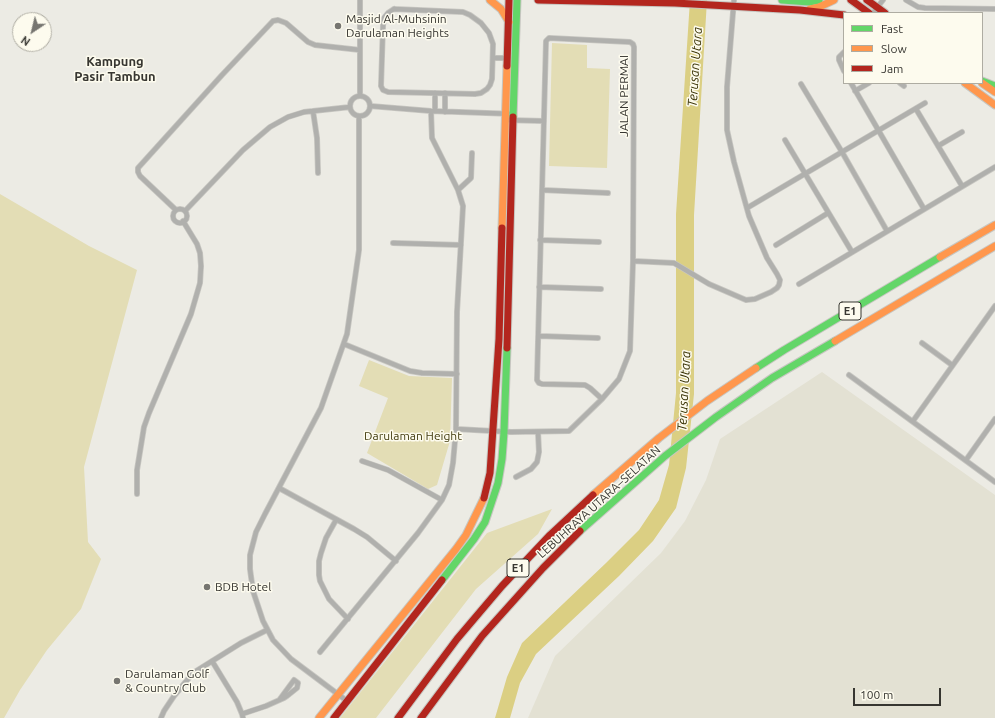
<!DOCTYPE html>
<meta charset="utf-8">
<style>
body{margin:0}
#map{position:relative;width:995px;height:718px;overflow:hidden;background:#ecebe4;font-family:Ubuntu,sans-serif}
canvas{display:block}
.legend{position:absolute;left:843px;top:12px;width:140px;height:72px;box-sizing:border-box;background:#fdfbee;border:1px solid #aeaca2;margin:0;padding:5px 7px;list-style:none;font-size:12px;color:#373631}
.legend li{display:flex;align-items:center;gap:8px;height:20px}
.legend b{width:20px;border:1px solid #aeaca2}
.north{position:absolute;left:12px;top:12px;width:40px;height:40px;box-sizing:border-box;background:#fdfbee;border:1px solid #aeaca2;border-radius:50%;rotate:215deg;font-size:11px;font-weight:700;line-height:16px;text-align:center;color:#373631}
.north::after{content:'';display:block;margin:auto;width:14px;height:18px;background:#767570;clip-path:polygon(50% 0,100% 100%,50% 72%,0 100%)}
.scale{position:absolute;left:853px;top:688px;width:88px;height:18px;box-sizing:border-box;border:2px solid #373631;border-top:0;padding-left:5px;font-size:12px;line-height:14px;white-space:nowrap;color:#373631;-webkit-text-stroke:3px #fdfbee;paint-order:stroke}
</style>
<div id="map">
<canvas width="995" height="718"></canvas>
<ul class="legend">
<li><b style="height:5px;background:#63d668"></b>Fast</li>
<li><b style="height:5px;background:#ff974d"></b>Slow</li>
<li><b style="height:5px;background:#b3261e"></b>Jam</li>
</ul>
<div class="north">N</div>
<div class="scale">100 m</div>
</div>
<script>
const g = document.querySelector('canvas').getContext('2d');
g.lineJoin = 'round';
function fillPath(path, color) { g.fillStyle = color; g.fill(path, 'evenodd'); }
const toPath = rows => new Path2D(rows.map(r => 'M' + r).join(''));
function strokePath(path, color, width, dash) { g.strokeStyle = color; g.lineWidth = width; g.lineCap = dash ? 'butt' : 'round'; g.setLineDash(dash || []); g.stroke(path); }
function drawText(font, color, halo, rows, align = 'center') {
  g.font = font + ' Ubuntu,sans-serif'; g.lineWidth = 3; g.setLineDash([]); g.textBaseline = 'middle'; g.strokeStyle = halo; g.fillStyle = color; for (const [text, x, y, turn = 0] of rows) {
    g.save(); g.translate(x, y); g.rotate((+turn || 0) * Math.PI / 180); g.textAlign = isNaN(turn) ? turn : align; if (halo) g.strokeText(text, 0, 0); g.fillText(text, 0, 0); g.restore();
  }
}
fillPath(toPath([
 [822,372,995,495,995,718,528,718,555,656,661,553,685,521,706,480,720,439]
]), '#e3e1d3');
fillPath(toPath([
 [552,43,587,45,587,68,610,69,607,168,549,166],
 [0,194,89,246,137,270,84,467,88,542,101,559,81,609,47,650,20,690,4,718,0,718],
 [369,360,409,376,452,378,450,441,437,485,428,489,367,453,388,398,359,386],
 [552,509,538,534,476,589,376,718,340,718,487,533]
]), '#e3ddb5');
fillPath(toPath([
 [690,0,707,0,694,215,694,394,686,468,676,508,653,541,619,576,536,654,520,683,510,718,495,718,507,677,522,643,606,563,639,530,659,500,669,465,676,393,676,214]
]), '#dbcf83');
const street = toPath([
 [906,0,918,7,925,8,995,9],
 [394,9,463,12,470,15,481,23,489,33,493,44,492,79,490,85,487,89,481,93,475,94,388,92,383,90,381,86,383,26,384,18,388,13,394,9],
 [873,13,883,0],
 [844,52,839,57,839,60,844,71],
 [493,58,507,58],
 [851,83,924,209],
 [900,83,904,86],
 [801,84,842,152,887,231],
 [855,91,869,83],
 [435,93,435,111],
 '350 106a10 10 0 1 1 20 0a10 10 0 1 1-20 0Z',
 [360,96,360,0],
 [370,106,431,111,514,114],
 [916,109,962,186],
 [313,111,317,138,318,173],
 [431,111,432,138,458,190,463,206,457,312,456,429,511,432,569,431,602,399,619,379,630,351,633,261,634,47,633,44,630,42,549,38,546,41,537,380,539,383,542,384,585,385,590,388,602,399],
 [445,112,445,93],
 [505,120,544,121],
 [785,140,852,252],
 [938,146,962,132],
 [458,190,471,178,472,153],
 [542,190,608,193],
 [747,208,925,103],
 '173 216a7 7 0 1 1 14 0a7 7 0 1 1-14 0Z',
 [176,210,140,176,138,172,138,168,222,75,273,21,278,20,286,23,308,42,315,45,360,50],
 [185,211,243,150,270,127,288,117,304,112,350,107],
 [540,240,599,242],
 [393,243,461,245],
 [776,245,828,213],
 [633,261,674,263,709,284,746,300,755,299,771,292,777,288,779,285,780,280,777,274,767,258,749,216,734,162,727,130,727,87,734,0],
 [799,284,995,167],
 [539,287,601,289],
 [539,336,598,338],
 [922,343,952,365],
 [344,344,410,371,422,373,457,374],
 [849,375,995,482],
 [913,421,995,306],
 [966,460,995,419],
 [362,461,388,470,442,500],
 [516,477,531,469,537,462,539,452,538,432],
 [279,488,354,529,367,537,396,561],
 [137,494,137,470,144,427,149,413,191,314,200,283,201,266,200,253,197,244,183,221],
 [336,520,326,538,321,553,319,561,319,575,320,581,329,599,348,619],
 [320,652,418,533,442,500,449,485,453,463,456,429],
 [212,661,237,702,242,714,243,718],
 [347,701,291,659,273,640,263,621,253,591,250,569,250,555,256,532,265,514,321,408,347,334,359,250,359,116],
 [242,714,266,706,284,698,287,696,297,688,298,683,294,680,280,699],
 [161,718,164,711,174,696,193,673,241,643,267,630]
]);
const fast = toPath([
 [782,0,809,2,819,0],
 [982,81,995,86],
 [513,117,517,0],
 [756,368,784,350,940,257],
 [580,531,665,456,716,417,772,378,835,341],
 [442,580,474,539,485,522,498,483,502,459,504,432,507,348]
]);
const slow = toPath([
 [490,0,501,9,509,22],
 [810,9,819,7,834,0],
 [965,83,995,105],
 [982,83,995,92],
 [502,228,507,66],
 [940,257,995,225],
 [835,341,995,246],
 [593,495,659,438,707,401,756,368],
 [319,718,456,549,466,535,484,498]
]);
const jam = toPath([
 [538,0,675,3,800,10,844,15],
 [851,0,869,13],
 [867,0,885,13],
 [507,66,509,0],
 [507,348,513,117],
 [484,498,490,473,499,339,502,228],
 [334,718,442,580],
 [398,718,457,639,502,586,550,535,593,495],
 [421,718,482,636,543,568,580,531]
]);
strokePath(street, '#c7c6c1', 6);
strokePath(fast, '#c7c6c1', 9);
strokePath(slow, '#c7c6c1', 9);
strokePath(jam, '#c7c6c1', 9);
strokePath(street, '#b0b0ad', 4.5);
strokePath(fast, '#63d668', 7);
strokePath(slow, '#ff974d', 7);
strokePath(jam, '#b3261e', 7);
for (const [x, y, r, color] of [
 [338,26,4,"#767570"],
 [207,587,4,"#767570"],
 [117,681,4,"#767570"]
]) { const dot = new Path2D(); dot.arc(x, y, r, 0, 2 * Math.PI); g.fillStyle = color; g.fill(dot); strokePath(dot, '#fdfbee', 1.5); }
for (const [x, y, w] of [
 [850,311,22],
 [518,568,22]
]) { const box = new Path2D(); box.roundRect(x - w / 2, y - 9, w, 18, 3); g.fillStyle = '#fdfbee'; g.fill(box); strokePath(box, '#373631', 1); }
drawText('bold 11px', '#373631', null, [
 ["E1",850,311],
 ["E1",518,568]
]);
drawText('12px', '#373631', '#fdfbee', [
 ["Masjid Al-Muhsinin",346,19],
 ["Darulaman Heights",346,33],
 ["BDB Hotel",215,587],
 ["Darulaman Golf",125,674],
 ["& Country Club",125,688]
], 'left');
drawText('12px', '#373631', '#fdfbee', [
 ["JALAN PERMAI",624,96,-90],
 ["LEBUHRAYA UTARA–SELATAN",599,502,-42]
]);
drawText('12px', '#433d10', '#fdfbee', [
 ["Darulaman Height",413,436]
]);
drawText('bold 13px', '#373631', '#fdfbee', [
 ["Kampung",115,62],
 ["Pasir Tambun",115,77]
]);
drawText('italic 13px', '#383102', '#fdfbee', [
 ["Terusan Utara",695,67,-86],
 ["Terusan Utara",684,391,-87]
]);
</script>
